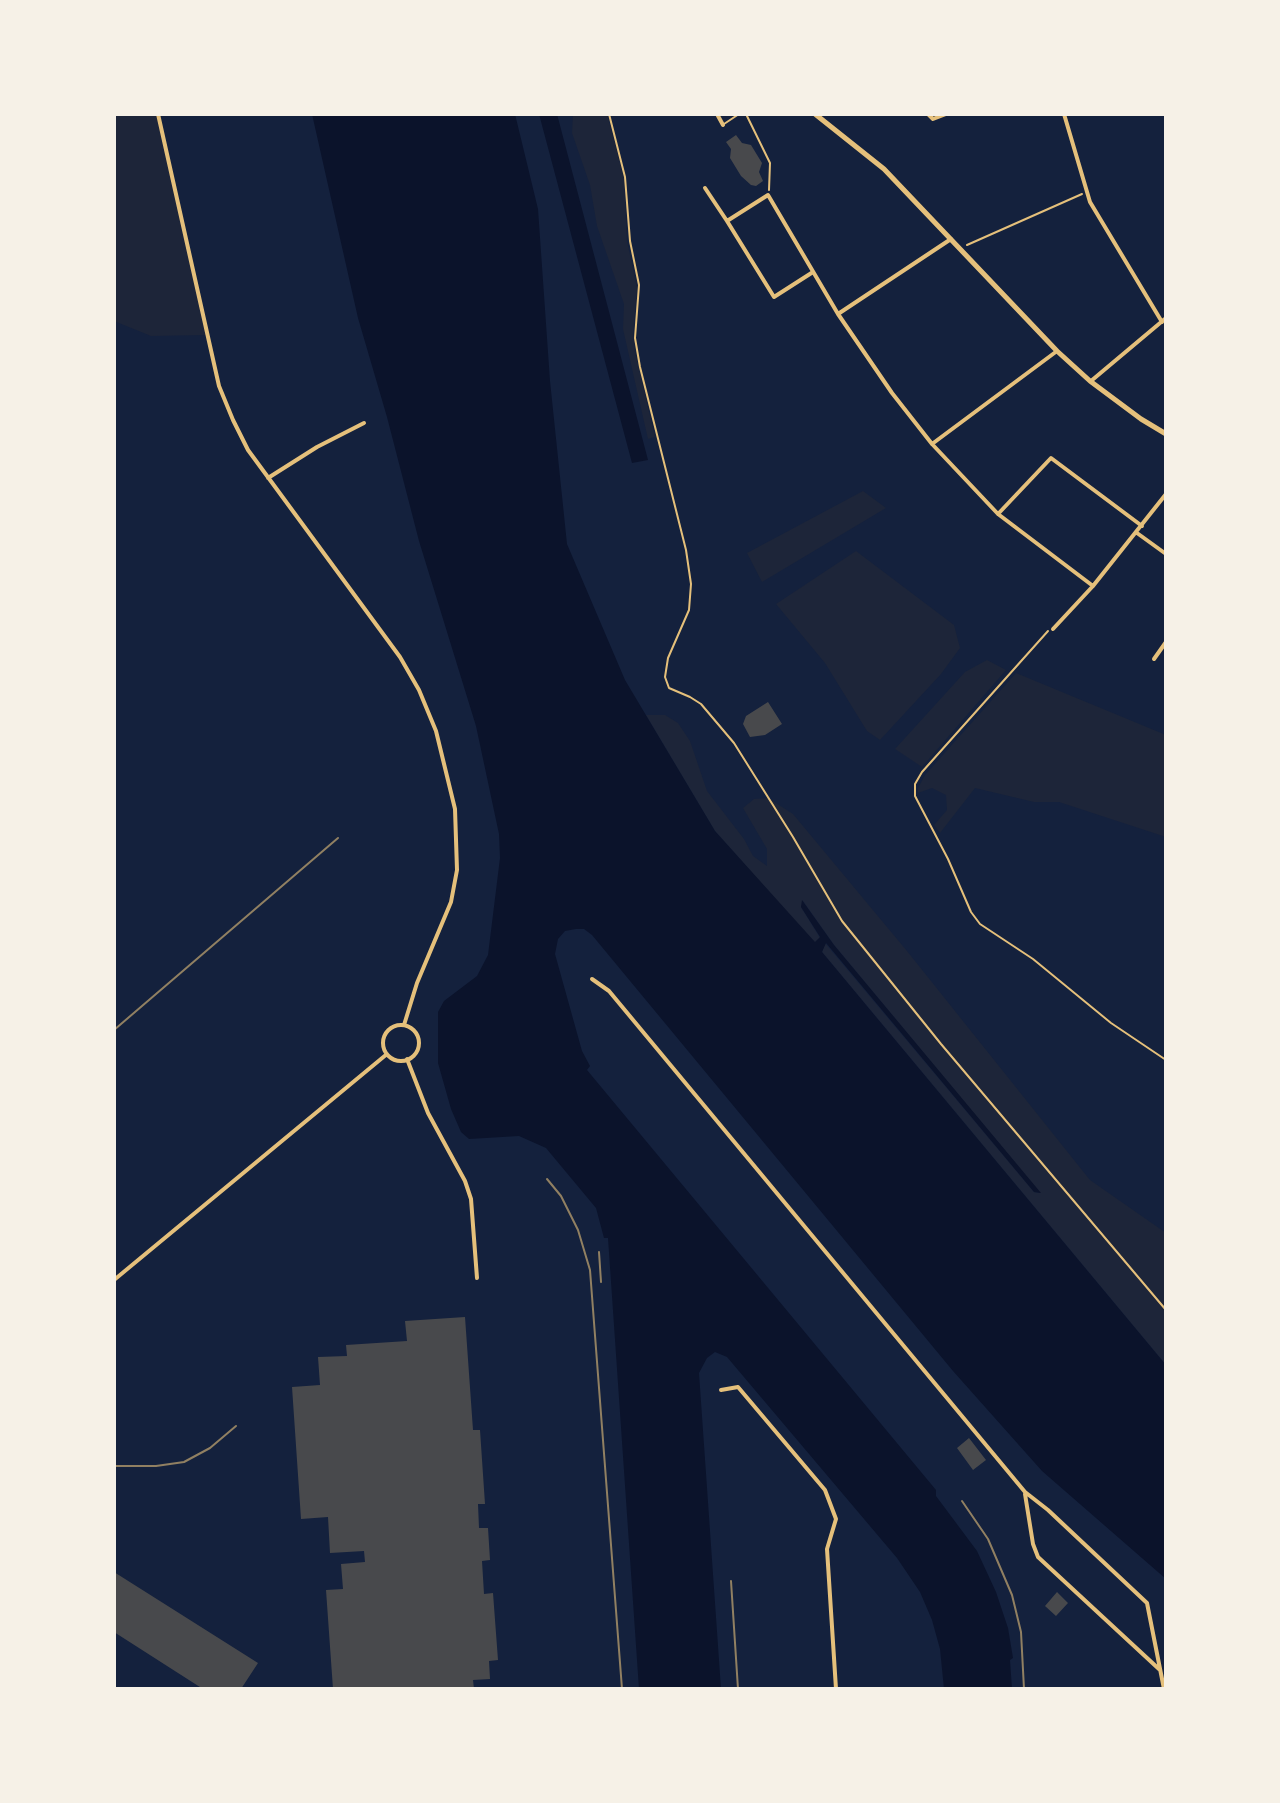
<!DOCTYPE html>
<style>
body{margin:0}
#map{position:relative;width:1280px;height:1803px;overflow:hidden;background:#14213d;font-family:Overpass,sans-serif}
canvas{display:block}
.frame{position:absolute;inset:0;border:116px solid #f6f1e7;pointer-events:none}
</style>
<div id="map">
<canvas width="1280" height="1803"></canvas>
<div class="frame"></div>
</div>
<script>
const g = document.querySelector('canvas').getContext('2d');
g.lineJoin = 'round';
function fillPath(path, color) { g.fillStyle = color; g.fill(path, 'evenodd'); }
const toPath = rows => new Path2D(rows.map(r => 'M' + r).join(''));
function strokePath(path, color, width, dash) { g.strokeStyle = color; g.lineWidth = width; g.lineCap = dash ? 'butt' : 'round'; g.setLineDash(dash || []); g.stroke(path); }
fillPath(toPath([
 [114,114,158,114,207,335,151,336,114,321],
 [573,114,607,114,624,178,627,241,637,288,633,334,635,352,655,437,648,439,623,329,624,304,597,226,590,185,572,133],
 [863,491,886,508,762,582,747,553],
 [856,551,954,625,960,648,941,674,880,740,867,731,825,663,776,604],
 [987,660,1006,670,922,767,895,749,965,672],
 [1016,673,1166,735,1166,837,1059,802,1034,802,975,788,940,833,934,825,947,810,946,795,932,788,918,793,918,788,925,775],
 [646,715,665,715,678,723,690,741,707,791,744,839,753,856,767,866,767,849,743,808,754,799,768,798,793,814,907,951,1090,1180,1166,1233,1166,1365,822,952,825,943,1034,1192,1040,1193,834,945,803,901,801,907,820,938,814,943,715,831]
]), '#1d2539');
fillPath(toPath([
 [312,114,515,114,538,209,550,381,567,544,625,680,715,831,815,942,820,937,801,907,802,900,834,945,1041,1193,1034,1192,826,943,822,952,1166,1365,1166,1579,1042,1471,953,1371,592,935,584,929,576,929,565,931,558,939,555,954,582,1051,590,1066,587,1070,936,1490,936,1496,977,1551,996,1592,1008,1628,1013,1658,1010,1660,1012,1689,944,1689,940,1649,932,1620,920,1592,897,1558,727,1357,715,1352,707,1358,699,1373,721,1689,639,1689,608,1238,604,1238,596,1208,546,1148,519,1136,469,1139,461,1132,451,1109,438,1063,438,1012,444,1001,477,976,488,955,500,858,499,834,476,726,419,541,387,417,358,318],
 [539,114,557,114,648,460,632,463]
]), '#0b132b');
fillPath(toPath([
 [736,135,742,143,751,145,762,163,759,172,763,181,756,186,751,185,741,176,730,158,731,149,726,142],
 [768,702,782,724,765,735,750,737,743,724,746,716],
 [465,1317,473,1430,480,1430,485,1504,478,1504,479,1528,488,1528,490,1560,482,1561,484,1594,493,1593,498,1660,489,1661,490,1679,473,1680,474,1689,333,1689,326,1590,343,1589,341,1564,365,1562,364,1551,330,1553,328,1517,301,1519,292,1387,320,1385,318,1357,347,1356,346,1345,407,1341,405,1321],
 [969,1438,986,1460,973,1470,957,1448],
 [114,1572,258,1663,241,1689,203,1689,114,1632],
 [1057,1592,1068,1603,1056,1616,1045,1606]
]), '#48494c');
strokePath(toPath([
 [609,114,625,177,630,241,639,285,635,338,640,367,686,550,691,584,689,610,668,658,665,677,669,688,690,697,701,704,734,743,793,837,842,921,941,1044,1166,1310],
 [746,114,770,163,769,190],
 [967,245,1082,194],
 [1048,631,922,772,915,784,915,796,948,859,971,912,980,924,1033,959,1111,1023,1166,1060]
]), '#e5c07b', 2);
strokePath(toPath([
 [724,124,739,114]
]), '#e5c07b', 2);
strokePath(toPath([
 [158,114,219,386,233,420,248,450,400,657,419,690,436,731,455,809,457,870,451,902,417,983,404,1025],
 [717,114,723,125],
 [928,114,933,119,946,114],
 [1064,114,1090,202,1162,322],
 [705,188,727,221,768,195,838,314,892,393,932,444,998,514,1093,586],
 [727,221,774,297,813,272],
 [838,314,951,239],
 [1091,381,1166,318],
 [932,444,1057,351],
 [268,478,317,447,364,423],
 [998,514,1051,458,1142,526],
 [1137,533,1166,554],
 [1053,629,1093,586,1166,494],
 [1154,659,1166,642],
 [592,979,609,991,1025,1492,1048,1510,1147,1603,1164,1689],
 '383 1043a18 18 0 1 1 36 0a18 18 0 1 1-36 0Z',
 [407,1059,428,1113,465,1181,471,1199,477,1278],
 [114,1280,387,1054],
 [721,1390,738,1387,825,1490,836,1519,827,1549,836,1689],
 [1025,1494,1033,1544,1038,1557,1160,1670]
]), '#e5c07b', 4);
strokePath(toPath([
 [815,114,884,169,1057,351,1090,381,1141,419,1166,434]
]), '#e5c07b', 5);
strokePath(toPath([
 [114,1030,338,838],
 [547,1179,561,1196,578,1230,590,1270,622,1689],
 [599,1252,601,1282],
 [114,1466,156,1466,184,1462,210,1448,236,1426],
 [962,1501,988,1539,1012,1595,1021,1632,1024,1689],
 [731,1581,738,1689]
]), '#918062', 2);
</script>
